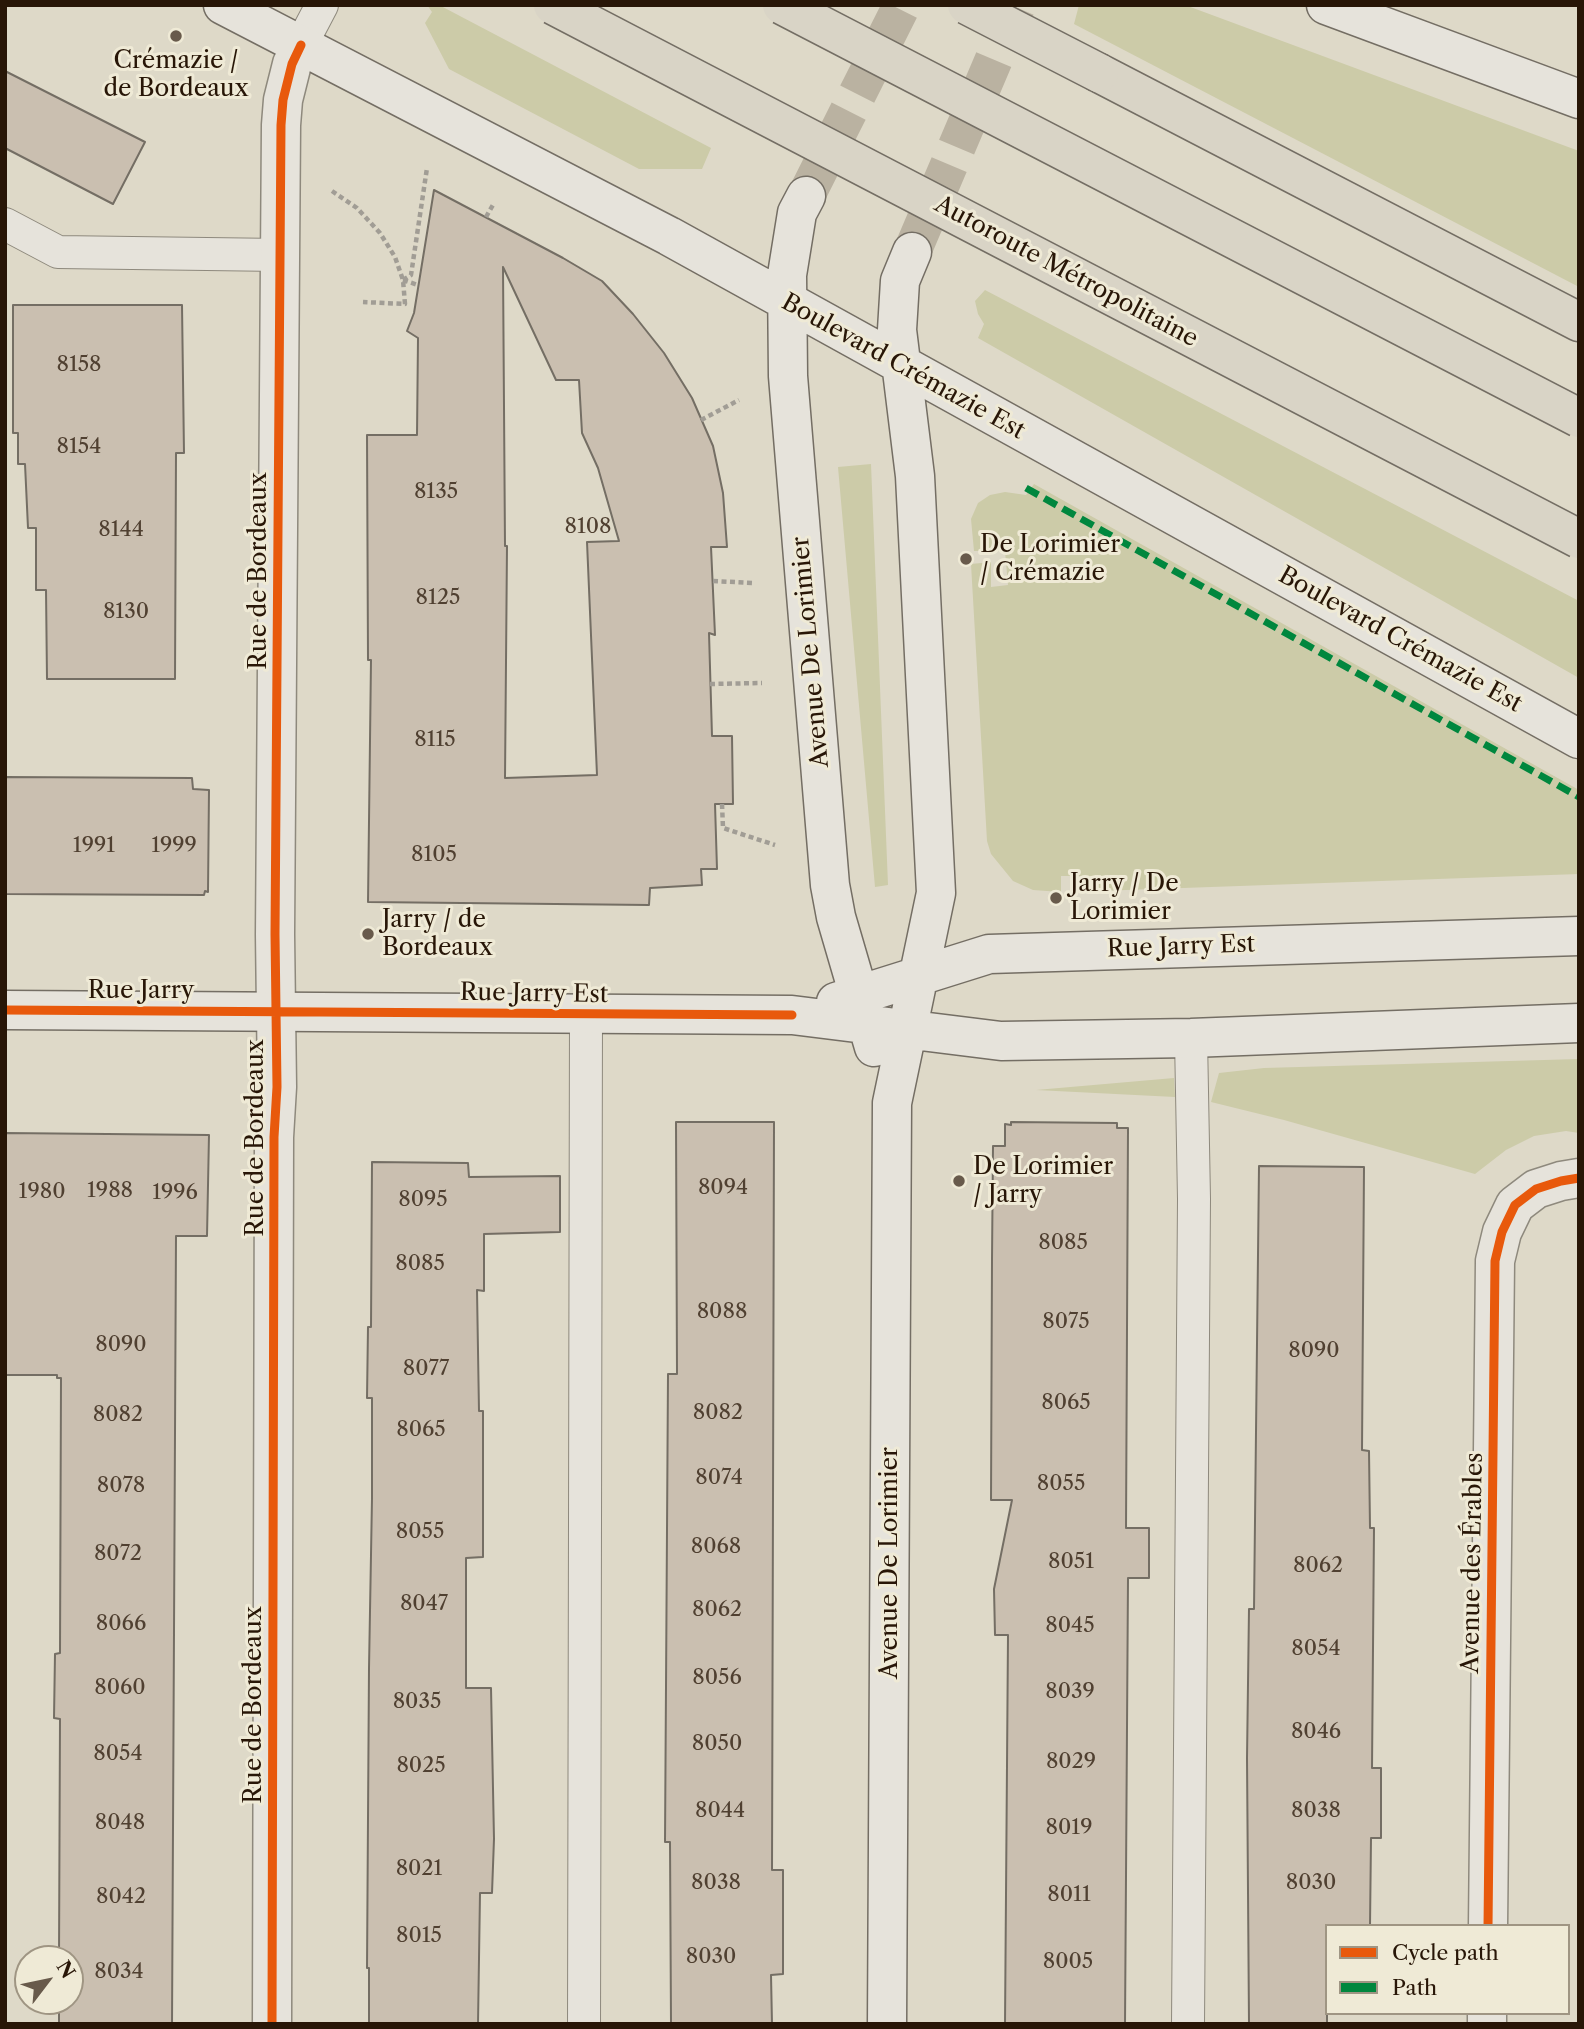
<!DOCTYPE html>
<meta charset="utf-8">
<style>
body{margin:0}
#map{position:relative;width:1584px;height:2029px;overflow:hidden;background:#ded9c8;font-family:"Libre Caslon Text",serif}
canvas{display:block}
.frame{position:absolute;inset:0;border:7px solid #281607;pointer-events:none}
.legend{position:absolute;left:1325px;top:1924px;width:245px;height:91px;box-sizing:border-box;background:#efead6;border:2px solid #9f9583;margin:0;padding:9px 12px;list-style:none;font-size:21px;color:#281607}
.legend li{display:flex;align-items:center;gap:14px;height:35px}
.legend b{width:35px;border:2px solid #9f9583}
.north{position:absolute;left:14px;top:1945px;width:70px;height:70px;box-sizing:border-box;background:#efead6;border:2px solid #9f9583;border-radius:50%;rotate:58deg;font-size:19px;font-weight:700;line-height:28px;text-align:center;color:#281607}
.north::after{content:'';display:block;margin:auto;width:24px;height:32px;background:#685a4b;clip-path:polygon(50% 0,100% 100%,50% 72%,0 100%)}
</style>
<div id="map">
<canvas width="1584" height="2029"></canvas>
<div class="frame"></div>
<ul class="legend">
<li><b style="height:9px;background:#e8590c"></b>Cycle path</li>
<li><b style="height:9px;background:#00873e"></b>Path</li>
</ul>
<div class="north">N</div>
</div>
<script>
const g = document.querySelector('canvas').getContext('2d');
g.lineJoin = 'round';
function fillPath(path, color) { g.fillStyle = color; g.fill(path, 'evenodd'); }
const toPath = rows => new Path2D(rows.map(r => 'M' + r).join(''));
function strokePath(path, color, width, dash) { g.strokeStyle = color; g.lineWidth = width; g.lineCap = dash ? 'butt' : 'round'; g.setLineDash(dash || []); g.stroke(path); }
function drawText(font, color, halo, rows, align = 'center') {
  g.font = font + ' "Libre Caslon Text",serif'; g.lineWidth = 6; g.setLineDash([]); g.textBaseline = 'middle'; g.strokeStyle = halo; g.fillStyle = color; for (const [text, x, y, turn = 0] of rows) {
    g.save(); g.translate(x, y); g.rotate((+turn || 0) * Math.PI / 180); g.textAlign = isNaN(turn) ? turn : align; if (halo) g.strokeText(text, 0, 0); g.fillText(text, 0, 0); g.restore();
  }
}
fillPath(toPath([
 [427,5,439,5,711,148,702,169,639,169,449,69,425,23,432,12],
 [1079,5,1185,5,1579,151,1579,287,1074,24],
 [985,290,1579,601,1579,678,978,338,984,324,978,314,975,301],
 [871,464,888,885,875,887,838,467],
 [1034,484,1579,790,1579,874,1098,891,1097,876,1061,876,1061,892,1033,890,1013,881,991,854,987,841,971,564,991,562,991,587,1008,585,1005,551,974,551,971,519,978,503,990,495,1005,492,1026,495],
 [1579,1059,1579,1133,1566,1131,1534,1136,1506,1150,1475,1174,1284,1120,1211,1102,1219,1073,1264,1068],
 [1174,1078,1175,1097,1036,1090]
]), '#cccba8');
const building = toPath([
 [5,71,145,142,113,204,5,148,5,71],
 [434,190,563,258,602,281,633,314,664,353,692,398,713,446,723,493,727,547,711,547,715,635,709,633,712,736,732,736,733,804,715,804,717,869,701,869,702,885,650,888,649,905,368,902,371,660,368,660,367,435,417,435,418,338,407,331,414,313,434,190],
 [503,267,556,380,579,380,582,433,598,468,619,541,587,542,597,775,505,778,507,546,505,546,503,267],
 [13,305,182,305,184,453,176,453,175,679,47,679,46,590,36,590,36,528,28,528,25,464,18,464,18,433,13,433,13,305],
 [5,777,192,778,193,789,209,790,208,892,205,891,204,895,5,894,5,777],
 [676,1122,774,1122,772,1870,783,1870,783,1974,771,1975,772,2024,671,2024,670,1842,665,1842,668,1374,677,1374,676,1122],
 [1011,1122,1117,1123,1117,1128,1128,1128,1126,1528,1149,1528,1149,1578,1128,1578,1125,2024,1005,2024,1008,1635,995,1635,994,1589,1012,1500,991,1500,992,1259,993,1146,1005,1146,1005,1124,1011,1125,1011,1122],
 [5,1133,209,1135,207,1236,176,1236,172,2024,59,2024,59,2001,70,2001,70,1959,59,1959,60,1719,54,1718,55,1654,60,1653,61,1378,57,1378,57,1375,5,1375,5,1133],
 [372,1162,468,1163,469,1177,560,1176,560,1232,484,1234,484,1291,477,1290,479,1411,483,1411,483,1557,466,1558,466,1688,491,1688,494,1839,492,1893,480,1893,478,2024,369,2024,369,1968,367,1968,369,1668,372,1498,372,1398,367,1398,368,1327,371,1327,372,1162],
 [1259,1166,1364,1167,1362,1450,1369,1451,1370,1528,1374,1528,1372,1768,1381,1768,1381,1838,1371,1838,1370,1926,1327,1926,1327,2024,1249,2024,1247,1758,1249,1609,1254,1609,1259,1166]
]);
fillPath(building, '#cabfb0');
strokePath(building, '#746e64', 2);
strokePath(toPath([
 [806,196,902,5],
 [912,252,1017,5]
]), '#bab2a1', 38, [38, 19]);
const lane = toPath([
 [301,45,322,5],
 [5,224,58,252,281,255],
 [584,2024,586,1014],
 [1188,2024,1194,1199,1191,1038]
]);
const street = toPath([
 [1488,1926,1495,1261,1502,1232,1515,1205,1536,1189,1561,1181,1579,1178],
 [272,2024,274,1137,277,1087,275,934,281,125,283,100,292,64,301,45],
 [1487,2024,1487,2013]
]);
const secondary = toPath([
 [223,5,669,236,1579,739],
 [1326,5,1579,99],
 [806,196,797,213,787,275,788,376,830,885,836,917,874,1047],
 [836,1002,989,954,1579,936],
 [5,1010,792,1015,1001,1041,1191,1038,1579,1023],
 [887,2024,892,1103,936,893,915,476,897,330,900,281,912,252]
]);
const highway = toPath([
 [1099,73,1579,322]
]);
strokePath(lane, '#8e897d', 34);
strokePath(street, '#8e897d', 41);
strokePath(secondary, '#746e64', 41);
strokePath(highway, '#746e64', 41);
strokePath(toPath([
 [332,191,357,208,380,233,395,257,403,280,405,304,363,302],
 [486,217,494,203],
 [403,280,411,275,427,168],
 [403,280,418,285],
 [701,420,739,400],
 [713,581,754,583],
 [710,684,762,683],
 [722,804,723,828,775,845]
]), '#a19d95', 4.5, [5, 3.5]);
strokePath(lane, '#e6e3db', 32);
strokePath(street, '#e6e3db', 38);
strokePath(secondary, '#e6e3db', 38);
strokePath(highway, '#d9d4c6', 38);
const highwayBridge = toPath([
 [553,5,1579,539],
 [782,5,1579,418],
 [967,5,1099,73]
]);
strokePath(highwayBridge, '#746e64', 41, []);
strokePath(highwayBridge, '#d9d4c6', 38);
strokePath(toPath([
 [1026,488,1579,797]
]), '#00873e', 7, [14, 7]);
strokePath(toPath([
 [5,1010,792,1015],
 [1488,1926,1495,1261,1502,1232,1515,1205,1536,1189,1561,1181,1579,1178],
 [272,2024,274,1137,277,1087,275,934,281,125,283,100,292,64,301,45]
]), '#e8590c', 9);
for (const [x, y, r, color] of [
 [176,36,7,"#685a4b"],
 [966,559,7,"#685a4b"],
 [1056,898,7,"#685a4b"],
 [368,934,7,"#685a4b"],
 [959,1181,7,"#685a4b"]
]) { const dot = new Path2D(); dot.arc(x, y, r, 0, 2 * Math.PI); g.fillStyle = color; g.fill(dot); strokePath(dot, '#efead6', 2.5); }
drawText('21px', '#504031', null, [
 ["8158",79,365],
 ["8154",79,447],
 ["8135",436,492],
 ["8108",588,527],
 ["8144",121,530],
 ["8125",438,598],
 ["8130",126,612],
 ["8115",435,740],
 ["1991",94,846],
 ["1999",174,846],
 ["8105",434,855],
 ["8094",723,1188],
 ["1988",110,1191],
 ["1980",42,1192],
 ["1996",175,1193],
 ["8095",423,1200],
 ["8085",1063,1243],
 ["8085",420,1264],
 ["8088",722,1312],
 ["8075",1066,1322],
 ["8090",121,1345],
 ["8090",1314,1351],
 ["8077",426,1369],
 ["8065",1066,1403],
 ["8082",718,1413],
 ["8082",118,1415],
 ["8065",421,1430],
 ["8074",719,1478],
 ["8055",1061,1484],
 ["8078",121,1486],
 ["8055",420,1532],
 ["8068",716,1547],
 ["8072",118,1554],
 ["8051",1071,1562],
 ["8062",1318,1566],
 ["8047",424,1604],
 ["8062",717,1610],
 ["8066",121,1624],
 ["8045",1070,1626],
 ["8054",1316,1649],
 ["8056",717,1678],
 ["8060",120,1688],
 ["8039",1070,1692],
 ["8035",417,1702],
 ["8046",1316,1732],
 ["8050",717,1744],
 ["8054",118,1754],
 ["8029",1071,1762],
 ["8025",421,1766],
 ["8044",720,1811],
 ["8038",1316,1811],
 ["8048",120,1823],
 ["8019",1069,1828],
 ["8021",419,1869],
 ["8038",716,1883],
 ["8030",1311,1883],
 ["8011",1069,1895],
 ["8042",121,1897],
 ["8015",419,1936],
 ["8030",711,1957],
 ["8005",1068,1962],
 ["8034",119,1972]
]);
drawText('24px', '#281607', '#efead6', [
 ["Crémazie /",176,61,"center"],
 ["de Bordeaux",176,89,"center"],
 ["De Lorimier",980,545],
 ["/ Crémazie",980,573],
 ["Jarry / De",1070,884],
 ["Lorimier",1070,912],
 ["Jarry / de",382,920],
 ["Bordeaux",382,948],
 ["De Lorimier",973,1167],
 ["/ Jarry",973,1195]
], 'left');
drawText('24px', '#281607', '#efead6', [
 ["Autoroute Métropolitaine",1066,272,28],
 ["Boulevard Crémazie Est",903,367,29],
 ["Rue de Bordeaux",259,571,-90],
 ["Boulevard Crémazie Est",1400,640,29],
 ["Avenue De Lorimier",811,652,-95],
 ["Rue Jarry Est",1181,947,-2],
 ["Rue Jarry",141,991],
 ["Rue Jarry Est",534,994,1],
 ["Rue de Bordeaux",256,1138,-90],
 ["Avenue De Lorimier",890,1563,-90],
 ["Avenue des Érables",1473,1563,-89],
 ["Rue de Bordeaux",254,1705,-90]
]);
</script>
